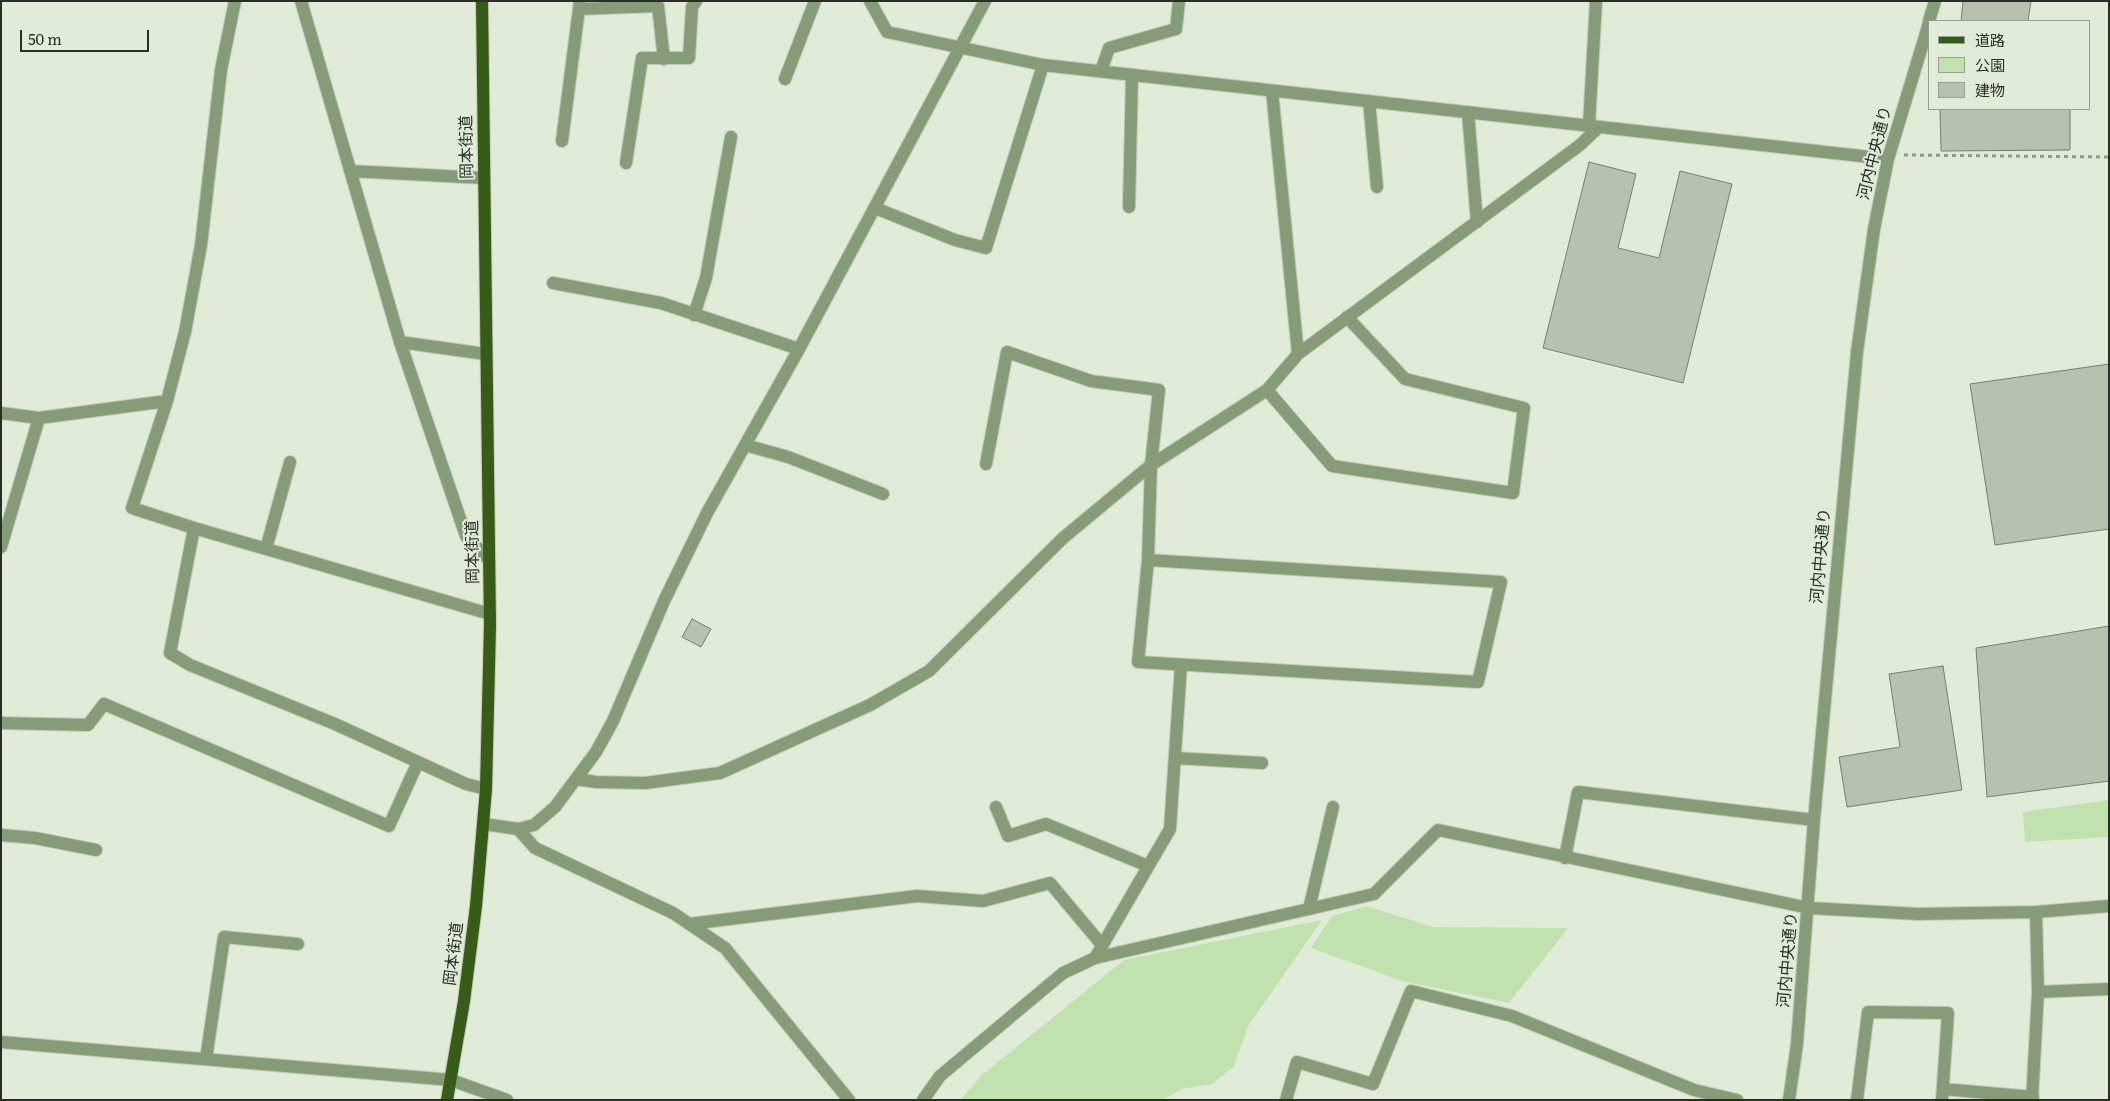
<!DOCTYPE html>
<meta charset="utf-8">
<style>
body{margin:0}
#map{position:relative;width:2110px;height:1101px;overflow:hidden;background:#e0ecd8;font-family:Literata,"Noto Sans JP",serif}
canvas{display:block}
.frame{position:absolute;inset:0;border:2px solid #292e26;pointer-events:none}
.legend{position:absolute;left:1928px;top:20px;width:162px;height:90px;box-sizing:border-box;background:#e0ecd8;border:1px solid #97a091;margin:0;padding:6px 9px;list-style:none;font-size:15px;color:#292e26}
.legend li{display:flex;align-items:center;gap:10px;height:25px}
.legend b{width:25px;border:1px solid #97a091}
.scale{position:absolute;left:20px;top:30px;width:129px;height:22px;box-sizing:border-box;border:2px solid #292e26;border-top:0;padding-left:6px;font-size:15px;line-height:18px;white-space:nowrap;color:#292e26;-webkit-text-stroke:4px #e0ecd8;paint-order:stroke}
</style>
<div id="map">
<canvas width="2110" height="1101"></canvas>
<div class="frame"></div>
<ul class="legend">
<li><b style="height:6px;background:#365c17"></b>道路</li>
<li><b style="height:14px;background:#c1e2ae"></b>公園</li>
<li><b style="height:14px;background:#b6c2af"></b>建物</li>
</ul>
<div class="scale">50 m</div>
</div>
<script>
const g = document.querySelector('canvas').getContext('2d');
g.lineJoin = 'round';
function fillPath(path, color) { g.fillStyle = color; g.fill(path, 'evenodd'); }
const toPath = rows => new Path2D(rows.map(r => 'M' + r).join(''));
function strokePath(path, color, width, dash) { g.strokeStyle = color; g.lineWidth = width; g.lineCap = dash ? 'butt' : 'round'; g.setLineDash(dash || []); g.stroke(path); }
function drawText(font, color, halo, rows, align = 'center') {
  g.font = font + ' Literata,"Noto Sans JP",serif'; g.lineWidth = 4; g.setLineDash([]); g.textBaseline = 'middle'; g.strokeStyle = halo; g.fillStyle = color; for (const [text, x, y, turn = 0] of rows) {
    g.save(); g.translate(x, y); g.rotate((+turn || 0) * Math.PI / 180); g.textAlign = isNaN(turn) ? turn : align; if (halo) g.strokeText(text, 0, 0); g.fillText(text, 0, 0); g.restore();
  }
}
fillPath(toPath([
 [2109,800,2109,837,2025,842,2023,812],
 [1367,906,1433,927,1568,928,1509,1003,1402,981,1311,948,1332,916],
 [1322,920,1248,1026,1234,1066,1212,1084,1182,1089,1162,1100,960,1100,982,1075,1124,960]
]), '#c1e2ae');
const building = toPath([
 [1963,1,2031,1,2028,21,1961,21,1963,1],
 [1940,109,2070,109,2070,150,1941,151,1940,109],
 [1589,162,1636,174,1618,248,1659,258,1680,171,1732,184,1683,383,1543,348,1589,162],
 [2109,364,2109,529,1995,545,1970,384,2109,364],
 [692,619,711,629,701,647,682,637,692,619],
 [2109,626,2109,781,1987,797,1976,648,2109,626],
 [1943,666,1962,790,1847,807,1839,757,1900,747,1889,674,1943,666]
]);
fillPath(building, '#b6c2af');
strokePath(building, '#747f6d', 1);
const minor = toPath([
 [235,1,221,70,201,245,185,332,167,401,132,508,194,528,170,653,190,665,335,724,466,784,486,789],
 [301,1,400,342,466,536,489,560],
 [870,1,887,32,1043,65,1888,159],
 [579,9,658,6,664,59],
 [1929,21,1935,1],
 [1101,71,1109,48,1176,29,1179,1],
 [785,79,815,1],
 [1272,91,1298,354],
 [1369,101,1377,187],
 [1468,112,1477,222],
 [1589,125,1596,1],
 [562,141,580,1],
 [626,163,642,58,689,58,692,7,696,1],
 [350,171,484,178],
 [1129,207,1132,75],
 [875,208,955,240,986,248,1043,65],
 [553,283,661,303,799,349],
 [694,315,706,278,731,137],
 [400,342,485,354],
 [1267,390,1332,466,1513,493,1524,408,1405,379,1347,317],
 [1,413,39,418,167,401],
 [745,445,788,457,883,494],
 [986,464,1007,352,1091,381,1159,390,1151,465,1148,560,1138,662,1478,682,1501,582,1148,560],
 [194,528,490,614],
 [1,547,39,418],
 [266,549,290,462],
 [1,723,88,725,104,704,389,826,418,762],
 [1175,758,1262,763],
 [576,779,596,782,645,783,720,773,870,705,929,671,1063,538,1151,465,1267,390,1298,354,1580,145,1599,127],
 [996,807,1008,836,1046,824,1148,866],
 [484,824,518,829,534,825,555,807,596,752,613,721,664,601,707,513,799,349,985,1],
 [518,829,535,848,673,913,725,948,849,1100],
 [1,835,35,838,96,850],
 [1565,858,1578,792,1814,820],
 [1309,909,1333,807],
 [689,924,917,896,983,901,1050,883,1102,945],
 [1095,958,1374,894,1438,830,1809,908,1918,914,2036,912,2109,906],
 [2038,992,2109,989],
 [1,1042,451,1080,507,1100],
 [206,1059,224,937,298,944],
 [1943,1089,2033,1097],
 [923,1100,940,1076,1063,973,1095,958,1170,829,1181,665],
 [1286,1100,1297,1062,1373,1084,1411,991,1512,1016,1694,1090,1737,1100],
 [1789,1100,1797,1044,1814,820,1857,352,1874,229,1888,159,1929,23],
 [1857,1100,1868,1012,1948,1013,1942,1100],
 [2032,1100,2038,992,2036,912]
]);
const major = toPath([
 [447,1100,464,1001,476,906,486,789,490,625,482,1]
]);
strokePath(minor, '#bfcab8', 14);
strokePath(major, '#bfcab8', 14);
strokePath(toPath([
 [1904,155,2109,157]
]), '#90998a', 3, [4, 4]);
strokePath(minor, '#869c79', 12);
strokePath(major, '#365c17', 12);
drawText('16px', '#292e26', '#e0ecd8', [
 ["岡本街道",467,147,-91],
 ["河内中央通り",1875,153,-76],
 ["岡本街道",473,552,-91],
 ["河内中央通り",1821,556,-85],
 ["岡本街道",454,954,-83],
 ["河内中央通り",1788,960,-85]
]);
</script>
